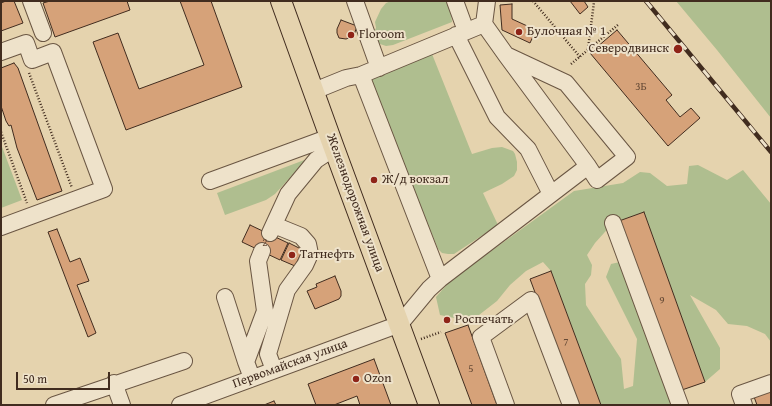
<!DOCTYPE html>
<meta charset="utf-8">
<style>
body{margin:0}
#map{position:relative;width:772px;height:406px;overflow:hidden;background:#e5d3ae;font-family:"Gentium Book Plus",serif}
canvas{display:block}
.frame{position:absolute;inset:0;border:2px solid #412c1f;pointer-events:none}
.scale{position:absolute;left:16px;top:372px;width:94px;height:18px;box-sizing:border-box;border:2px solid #412c1f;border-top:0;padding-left:5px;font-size:12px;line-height:14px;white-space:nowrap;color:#412c1f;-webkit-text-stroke:3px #eee2ca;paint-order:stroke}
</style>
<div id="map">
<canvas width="772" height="406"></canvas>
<div class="frame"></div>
<div class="scale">50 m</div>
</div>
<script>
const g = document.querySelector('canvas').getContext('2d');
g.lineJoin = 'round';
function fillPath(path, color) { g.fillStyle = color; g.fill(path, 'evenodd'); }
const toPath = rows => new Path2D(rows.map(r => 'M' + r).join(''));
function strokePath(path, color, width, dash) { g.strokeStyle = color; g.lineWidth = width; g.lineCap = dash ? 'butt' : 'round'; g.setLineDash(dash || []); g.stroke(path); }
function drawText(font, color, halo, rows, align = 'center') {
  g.font = font + ' "Gentium Book Plus",serif'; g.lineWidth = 4; g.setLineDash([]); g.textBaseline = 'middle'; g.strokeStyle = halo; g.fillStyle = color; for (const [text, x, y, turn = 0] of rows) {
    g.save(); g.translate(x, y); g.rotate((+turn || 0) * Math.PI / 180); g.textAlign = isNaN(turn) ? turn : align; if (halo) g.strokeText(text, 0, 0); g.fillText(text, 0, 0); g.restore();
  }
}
fillPath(toPath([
 [391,1,447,1,451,14,452,22,393,45,386,46,380,44,376,41,374,32,376,28,375,22,381,9,386,3],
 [676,1,771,1,771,118,717,50],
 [432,54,472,154,492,148,502,147,513,151,515,154,517,162,517,170,514,176,502,184,483,193,498,225,454,254,448,254,442,253,438,249,369,79],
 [1,144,22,200,1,208],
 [307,159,275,194,266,200,225,215,217,193],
 [698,165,727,180,743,170,771,204,771,342,765,334,747,326,728,324,716,310,690,295,720,348,720,369,705,382,644,212,613,223,595,243,587,255,592,265,591,275,585,284,586,305,621,359,624,389,633,386,637,339,606,277,611,264,620,262,676,405,601,405,551,271,543,262,526,271,510,285,497,301,479,315,459,319,440,315,436,297,450,281,574,191,623,183,640,172,650,173,667,186,687,184,689,166]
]), '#afbe8f');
const building = toPath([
 [6,1,14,1,23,23,1,31,1,3,6,1],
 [50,1,127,1,130,10,55,37,43,3,50,1],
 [180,1,211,1,242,87,126,130,93,42,118,33,139,89,204,65,180,1],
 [570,1,584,1,588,7,580,14,570,1],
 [512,4,512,19,536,30,530,43,502,30,500,5,512,4],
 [341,20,357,26,354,35,350,34,349,38,346,39,339,38,337,33,337,29,341,20],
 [617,30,672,95,666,100,680,117,691,108,700,118,668,146,590,53,617,30],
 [14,63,18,68,62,191,37,200,17,148,11,125,9,126,6,121,1,106,1,68,14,63],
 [644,212,705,382,679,391,619,221,644,212],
 [250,225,288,243,280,260,242,242,250,225],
 [57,229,70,262,80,258,89,281,77,285,96,333,88,337,48,232,57,229],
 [289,243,303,250,295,266,281,260,289,243],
 [551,271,601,405,577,405,530,279,551,271],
 [335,276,341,291,341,296,339,299,315,309,307,291,317,287,316,284,335,276],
 [468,325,497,405,472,405,445,333,468,325],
 [374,359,391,405,360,405,357,396,334,405,316,405,308,384,374,359],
 [771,387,771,405,757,405,753,394,771,387],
 [274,401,276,405,264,405,274,401]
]);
fillPath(building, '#d6a279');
strokePath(building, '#412c1f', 1);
const minor = toPath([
 [31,1,43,33],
 [355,1,379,68],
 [455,1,466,31],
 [484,24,487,1],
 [456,35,497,117,528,149,551,194],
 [1,52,26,43,32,60,53,52,104,189,1,227],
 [361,75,440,279],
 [314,91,346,78,361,75,484,24,506,55,588,166,597,180,627,157,566,83,506,55],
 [210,181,330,137],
 [613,223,680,405],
 [270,233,288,194,316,160,334,148],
 [225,297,246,362],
 [274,370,268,354,287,290,305,265,310,254,308,244,301,236,274,225],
 [252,378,246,362,265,311,258,261,262,251],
 [114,383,122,405],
 [54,405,184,361],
 [180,405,400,324,429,289,440,279,588,166],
 [506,405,481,337,531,300,571,405],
 [744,405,740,394,771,383]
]);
const major = toPath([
 [281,1,334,148,429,405]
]);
strokePath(minor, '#6a5643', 18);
strokePath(major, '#412c1f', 22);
strokePath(toPath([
 [533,1,580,57],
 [588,49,594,2],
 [571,64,619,24],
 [29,73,72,188],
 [1,132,27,203],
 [421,339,441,332]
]), '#412c1f', 2.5, [1, 2]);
strokePath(minor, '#eee2ca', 16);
strokePath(major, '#e5d3ae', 20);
const rail = toPath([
 [646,1,771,152]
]);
strokePath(rail, '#412c1f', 4.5);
strokePath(rail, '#eee2ca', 3, [9]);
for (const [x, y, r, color] of [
 [519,32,4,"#8f2418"],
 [351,35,4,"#8f2418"],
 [678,49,5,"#8f2418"],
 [374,180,4,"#8f2418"],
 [292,255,4,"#8f2418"],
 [447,320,4,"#8f2418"],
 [356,379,4,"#8f2418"]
]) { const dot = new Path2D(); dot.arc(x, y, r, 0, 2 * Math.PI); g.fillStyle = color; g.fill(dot); strokePath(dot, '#eee2ca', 1.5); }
drawText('11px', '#664a36', null, [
 ["3Б",641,87],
 ["2",265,243],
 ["9",662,301],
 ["7",566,342],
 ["5",471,369]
]);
drawText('13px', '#412c1f', '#eee2ca', [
 ["Булочная № 1",527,32],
 ["Floroom",359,35],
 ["Северодвинск",669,49,"right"],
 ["Ж/д вокзал",382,180],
 ["Татнефть",300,255],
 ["Роспечать",455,320],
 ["Ozon",364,379]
], 'left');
drawText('13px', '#412c1f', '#eee2ca', [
 ["Железнодорожная улица",355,203,70],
 ["Первомайская улица",290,364,-20]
]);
</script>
